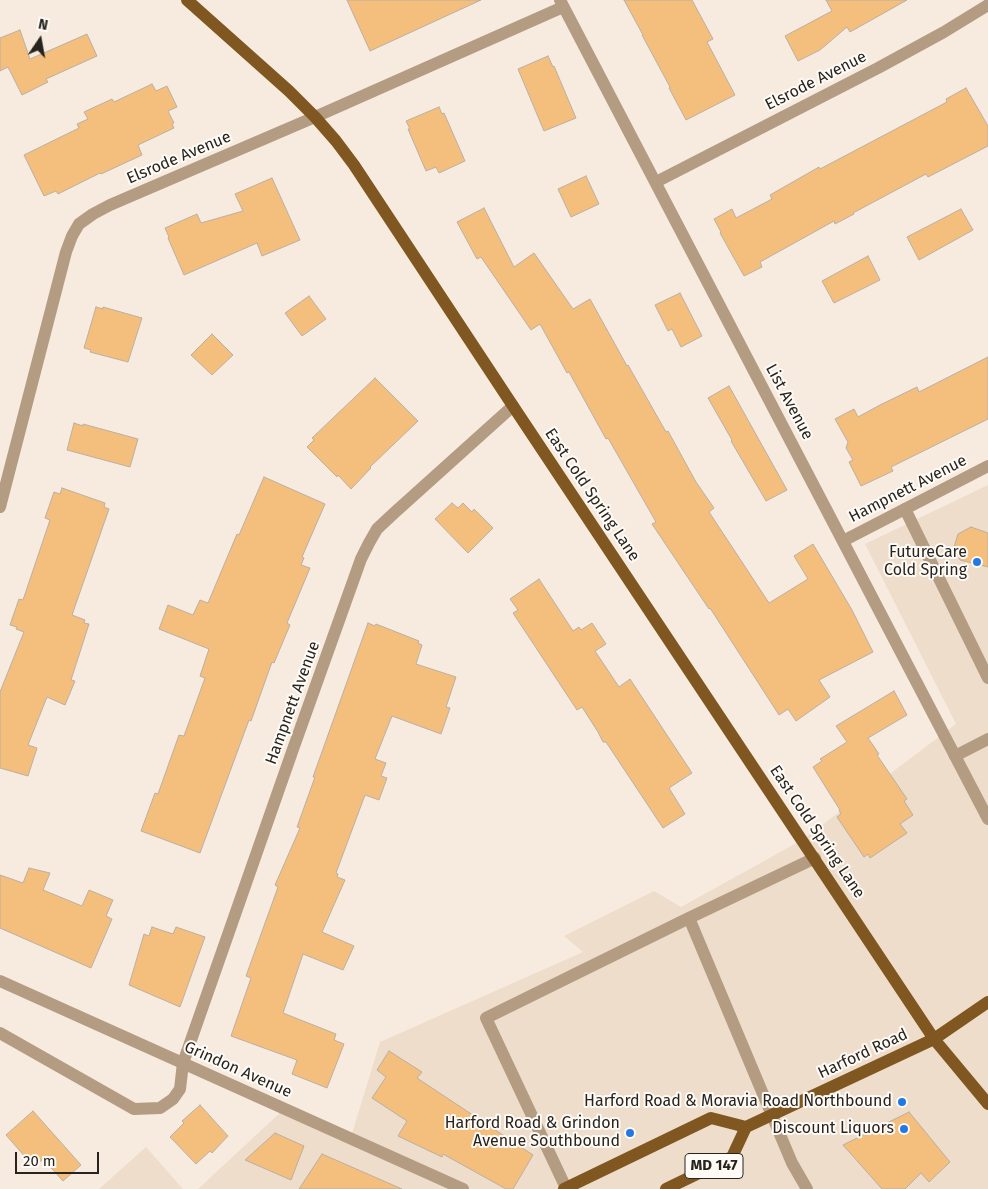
<!DOCTYPE html>
<style>
body{margin:0}
#map{position:relative;width:988px;height:1189px;overflow:hidden;background:#f7ebdf;font-family:"Fira Sans",sans-serif}
canvas{display:block}
.north{position:absolute;left:15px;top:15px;width:50px;height:50px;-webkit-text-stroke:4px #fefaf5;paint-order:stroke;rotate:12deg;font-size:14px;font-weight:700;line-height:20px;text-align:center;color:#27231e}
.north::after{content:'';display:block;margin:auto;width:18px;height:22px;background:#27231e;clip-path:polygon(50% 0,100% 100%,50% 72%,0 100%)}
.scale{position:absolute;left:15px;top:1152px;width:84px;height:22px;box-sizing:border-box;border:2px solid #27231e;border-top:0;padding-left:6px;font-size:15px;line-height:18px;white-space:nowrap;color:#27231e;-webkit-text-stroke:4px #fefaf5;paint-order:stroke}
</style>
<div id="map">
<canvas width="988" height="1189"></canvas>
<div class="north">N</div>
<div class="scale">20 m</div>
</div>
<script>
const g = document.querySelector('canvas').getContext('2d');
g.lineJoin = 'round';
function fillPath(path, color) { g.fillStyle = color; g.fill(path, 'evenodd'); }
const toPath = rows => new Path2D(rows.map(r => 'M' + r).join(''));
function strokePath(path, color, width, dash) { g.strokeStyle = color; g.lineWidth = width; g.lineCap = dash ? 'butt' : 'round'; g.setLineDash(dash || []); g.stroke(path); }
function drawText(font, color, halo, rows, align = 'center') {
  g.font = font + ' "Fira Sans",sans-serif'; g.lineWidth = 4; g.setLineDash([]); g.textBaseline = 'middle'; g.strokeStyle = halo; g.fillStyle = color; for (const [text, x, y, turn = 0] of rows) {
    g.save(); g.translate(x, y); g.rotate((+turn || 0) * Math.PI / 180); g.textAlign = isNaN(turn) ? turn : align; if (halo) g.strokeText(text, 0, 0); g.fillText(text, 0, 0); g.restore();
  }
}
fillPath(toPath([
 [988,485,988,1189,198,1189,283,1110,350,1140,380,1042,583,952,564,936,654,891,681,907,802,840,956,724,865,544],
 [146,1147,183,1189,99,1189]
]), '#eeddcb');
const building = toPath([
 [347,0,481,0,370,51,347,0],
 [624,0,692,0,713,39,707,42,735,95,686,120,669,88,670,87,642,35,643,35,624,0],
 [826,0,907,0,850,32,847,27,820,50,798,61,785,36,832,11,826,0],
 [20,30,30,59,87,34,97,56,46,79,48,82,22,95,8,67,0,71,0,38,20,30],
 [548,56,553,67,554,66,576,118,544,131,518,69,548,56],
 [152,84,156,91,167,86,177,107,168,111,174,123,172,124,174,128,138,145,142,155,101,174,100,173,58,194,56,191,44,196,24,155,79,128,77,124,88,119,84,112,112,99,114,102,152,84],
 [966,88,988,126,988,146,928,177,926,174,853,213,854,214,835,224,834,221,760,262,762,267,744,276,720,233,721,232,714,219,732,209,736,218,772,199,770,195,819,167,820,169,947,102,946,99,966,88],
 [439,107,442,114,444,113,465,161,439,173,436,167,426,171,408,129,410,129,406,121,439,107],
 [586,176,599,204,571,217,558,189,586,176],
 [272,178,300,240,262,256,257,243,184,275,168,238,169,237,165,228,197,214,201,223,243,211,235,194,272,178],
 [484,208,514,267,534,253,573,309,590,299,627,366,628,365,666,432,668,431,696,482,714,508,709,512,769,603,808,579,794,556,813,544,852,610,873,652,819,680,830,697,796,721,788,709,779,715,710,608,709,609,652,524,656,522,608,438,606,439,569,372,567,373,540,324,531,330,481,257,477,259,457,222,484,208],
 [961,209,973,230,919,260,907,237,961,209],
 [868,256,880,280,834,303,822,281,868,256],
 [680,293,702,336,681,347,672,329,668,331,655,305,680,293],
 [309,296,326,319,302,336,285,313,309,296],
 [96,307,103,309,103,307,142,318,128,362,90,352,91,350,84,348,96,307],
 [212,334,233,355,212,375,191,355,212,334],
 [988,357,988,419,891,467,893,471,861,486,849,462,853,460,846,448,848,442,835,419,854,409,858,417,880,405,917,387,919,392,988,357],
 [375,378,418,421,370,467,371,468,351,489,338,475,337,477,307,447,314,440,312,438,375,378],
 [729,386,787,490,766,501,731,441,732,440,708,398,729,386],
 [74,423,83,426,83,424,138,439,130,467,67,450,74,423],
 [264,477,325,504,302,557,304,558,301,565,310,568,287,623,290,625,274,663,272,662,251,721,249,720,200,853,141,831,155,793,158,794,179,735,184,736,205,678,200,676,209,649,159,629,168,605,193,615,200,600,208,603,237,534,239,535,264,477],
 [62,488,105,503,104,507,109,509,72,615,85,620,84,623,89,624,71,680,75,681,65,705,47,697,28,745,37,748,28,776,0,768,0,692,24,632,16,629,17,627,10,625,19,599,23,600,50,520,45,518,54,492,60,494,62,488],
 [452,503,458,508,463,503,472,512,474,509,493,528,468,553,435,519,452,503],
 [971,527,988,533,988,567,960,560,954,547,958,534,971,527],
 [539,579,573,631,579,627,581,630,592,623,606,644,595,651,619,687,630,679,692,773,669,788,685,814,663,828,606,742,603,742,598,732,582,707,577,710,513,613,518,610,510,599,539,579],
 [368,623,375,626,376,624,419,641,418,643,422,645,416,664,456,677,446,707,450,708,441,734,392,716,375,759,386,763,381,776,387,778,379,800,365,795,336,873,338,874,337,877,345,880,322,932,354,946,343,970,303,954,283,1013,336,1034,334,1040,344,1044,327,1088,292,1074,297,1060,231,1036,251,978,246,976,278,887,275,885,300,828,297,827,315,777,313,777,368,623],
 [894,691,907,715,868,738,879,754,877,755,907,799,904,801,913,815,900,824,907,833,870,858,868,854,864,857,837,817,841,814,839,810,840,810,813,767,822,761,820,759,847,742,836,726,894,691],
 [29,868,50,873,43,890,82,906,89,890,113,900,106,916,112,919,91,968,0,928,0,875,23,883,29,868],
 [152,927,173,934,176,927,205,937,180,1007,129,985,144,934,149,936,152,927],
 [389,1051,422,1072,417,1078,533,1155,513,1189,506,1189,443,1154,442,1157,398,1136,407,1121,372,1098,386,1077,377,1070,389,1051],
 [200,1105,228,1136,212,1153,210,1151,196,1164,170,1137,184,1123,182,1121,200,1105],
 [33,1111,81,1165,63,1181,43,1159,34,1167,6,1135,33,1111],
 [909,1112,950,1162,929,1182,921,1173,905,1189,882,1189,843,1145,909,1112],
 [275,1133,304,1146,291,1180,245,1160,275,1133],
 [322,1154,402,1189,299,1189,322,1154]
]);
fillPath(building, '#f4be7d');
strokePath(building, '#baafa4', 1);
strokePath(toPath([
 [905,509,988,678],
 [955,756,988,739],
 [0,1033,134,1109,160,1108,173,1099,180,1089,183,1063],
 [566,1188,486,1018,689,918],
 [807,1189,792,1163,689,918,815,858]
]), '#b39c81', 12);
strokePath(toPath([
 [560,0,988,819],
 [656,182,878,68,944,32,988,5],
 [0,507,66,252,72,236,79,224,93,214,110,205,315,117,563,7],
 [843,541,988,466],
 [0,981,463,1189],
 [183,1063,292,752,361,559,369,543,377,529,393,514,513,406]
]), '#b39c81', 12);
strokePath(toPath([
 [187,0,289,91,315,117,336,141,354,165,513,406,934,1039,988,1104],
 [564,1189,711,1118,746,1127,934,1039,988,1002],
 [666,1189,732,1157,746,1127]
]), '#805721', 12);
for (const [x, y, r, color] of [
 [977,562,5,"#2379e3"],
 [902,1102,5,"#2379e3"],
 [904,1129,5,"#2379e3"],
 [630,1133,5,"#2379e3"]
]) { const dot = new Path2D(); dot.arc(x, y, r, 0, 2 * Math.PI); g.fillStyle = color; g.fill(dot); strokePath(dot, '#fefaf5', 2); }
for (const [x, y, w] of [
 [714,1166,58]
]) { const box = new Path2D(); box.roundRect(x - w / 2, y - 12.5, w, 25, 4); g.fillStyle = '#fefaf5'; g.fill(box); strokePath(box, '#27231e', 1); }
drawText('bold 15px', '#27231e', null, [
 ["MD 147",714,1166]
]);
drawText('16px', '#27231e', '#fefaf5', [
 ["Elsrode Avenue",816,81,-27],
 ["Elsrode Avenue",179,158,-23],
 ["List Avenue",789,402,62],
 ["Hampnett Avenue",908,489,-27],
 ["East Cold Spring Lane",592,495,56],
 ["Hampnett Avenue",293,703,-70],
 ["East Cold Spring Lane",817,832,56],
 ["Harford Road",863,1054,-25],
 ["Grindon Avenue",238,1070,24]
]);
drawText('16px', '#27231e', '#fefaf5', [
 ["FutureCare",967,553],
 ["Cold Spring",967,571],
 ["Harford Road & Moravia Road Northbound",892,1102],
 ["Harford Road & Grindon",620,1124],
 ["Avenue Southbound",620,1142],
 ["Discount Liquors",894,1129]
], 'right');
</script>
